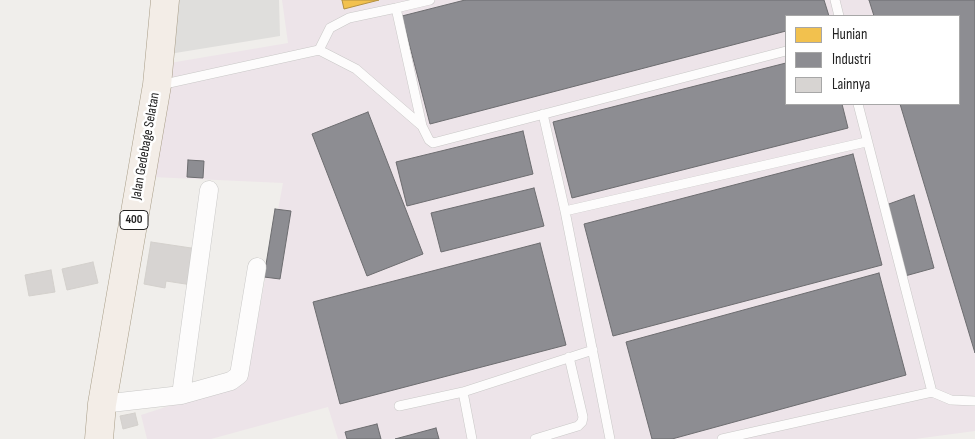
<!DOCTYPE html>
<style>
body{margin:0}
#map{position:relative;width:975px;height:439px;overflow:hidden;background:#f0eeeb;font-family:"Sofia Sans Condensed",sans-serif}
canvas{display:block}
.legend{position:absolute;left:785px;top:15px;width:175px;height:90px;box-sizing:border-box;background:#fff;border:1px solid #a7a7a7;margin:0;padding:6px 9px;list-style:none;font-size:15px;color:#222}
.legend li{display:flex;align-items:center;gap:10px;height:25px}
.legend b{width:25px;border:1px solid #a7a7a7}
</style>
<div id="map">
<canvas width="975" height="439"></canvas>
<ul class="legend">
<li><b style="height:14px;background:#f2c14e"></b>Hunian</li>
<li><b style="height:14px;background:#8d8d92"></b>Industri</li>
<li><b style="height:14px;background:#d7d4d2"></b>Lainnya</li>
</ul>
</div>
<script>
const g = document.querySelector('canvas').getContext('2d');
g.lineJoin = 'round';
function fillPath(path, color) { g.fillStyle = color; g.fill(path, 'evenodd'); }
const toPath = rows => new Path2D(rows.map(r => 'M' + r).join(''));
function strokePath(path, color, width, dash) { g.strokeStyle = color; g.lineWidth = width; g.lineCap = dash ? 'butt' : 'round'; g.setLineDash(dash || []); g.stroke(path); }
function drawText(font, color, halo, rows, align = 'center') {
  g.font = font + ' "Sofia Sans Condensed",sans-serif'; g.lineWidth = 5; g.setLineDash([]); g.textBaseline = 'middle'; g.strokeStyle = halo; g.fillStyle = color; for (const [text, x, y, turn = 0] of rows) {
    g.save(); g.translate(x, y); g.rotate((+turn || 0) * Math.PI / 180); g.textAlign = isNaN(turn) ? turn : align; if (halo) g.strokeText(text, 0, 0); g.fillText(text, 0, 0); g.restore();
  }
}
fillPath(toPath([
 [171,0,279,0,280,36,163,55]
]), '#dfdedc');
fillPath(toPath([
 [282,0,975,0,975,431,915,439,338,439,328,407,211,439,147,439,141,415,246,381,283,183,152,177,158,65,288,43],
 [786,16,959,16,959,104,786,104]
]), '#ede4e9');
const homes = toPath([
 [342,0,379,0,344,9,342,0]
]);
fillPath(homes, '#f2c14e');
strokePath(homes, '#b49141', 1);
const industry = toPath([
 [465,0,824,0,829,16,786,16,786,31,430,124,402,16,465,0],
 [869,0,975,0,975,353,900,104,959,104,959,16,874,16,869,0],
 [786,63,786,104,842,104,848,128,572,198,553,122,786,63],
 [368,112,423,254,367,276,312,134,368,112],
 [523,131,533,174,407,206,396,162,523,131],
 [853,154,882,265,613,336,584,224,853,154],
 [188,160,204,161,203,178,187,177,188,160],
 [534,188,544,226,441,252,431,213,534,188],
 [914,195,934,268,905,276,886,205,914,195],
 [275,209,291,211,280,279,264,277,275,209],
 [540,243,566,345,340,404,313,302,540,243],
 [879,273,906,375,672,439,652,439,626,342,879,273],
 [377,424,381,439,347,439,345,432,377,424],
 [436,428,439,439,395,439,436,428]
]);
fillPath(industry, '#8d8d92');
strokePath(industry, '#6d6d70', 1);
const building = toPath([
 [151,242,198,249,192,285,166,281,165,288,144,284,151,242],
 [93,262,98,283,67,290,62,269,93,262],
 [51,270,55,292,29,296,25,275,51,270],
 [135,413,138,425,123,429,120,416,135,413]
]);
fillPath(building, '#d7d4d2');
strokePath(building, '#d3d0cc', 1);
const lane = toPath([
 [835,0,839,16],
 [319,50,330,28,349,18,396,8],
 [160,85,319,50,356,69,422,126,429,140,433,143,786,51],
 [858,104,932,392,951,400,975,401],
 [543,114,565,211,610,439],
 [422,126,396,8,430,0],
 [565,211,866,142],
 [463,392,472,439],
 [399,406,463,392,593,350],
 [535,439,578,426,582,422,583,417,569,357],
 [722,439,932,392]
]);
const street = toPath([
 [181,395,209,190],
 [102,404,181,395,231,381,239,375,257,267]
]);
const primary = toPath([
 [99,439,102,404,157,85,165,0]
]);
strokePath(lane, '#c9c8c7', 10);
strokePath(street, '#c9c8c7', 19);
strokePath(primary, '#a79c86', 29);
strokePath(lane, '#fdfcfc', 9);
strokePath(street, '#fdfcfc', 18);
strokePath(primary, '#f3ede7', 28);
for (const [x, y, w] of [
 [134,220,28]
]) { const box = new Path2D(); box.roundRect(x - w / 2, y - 9.5, w, 19, 4); g.fillStyle = '#fff'; g.fill(box); strokePath(box, '#222', 1); }
drawText('bold 12px', '#222', null, [
 ["400",134,220]
]);
drawText('14px', '#222', '#fff', [
 ["Jalan Gedebage Selatan",146,146,-80]
]);
</script>
